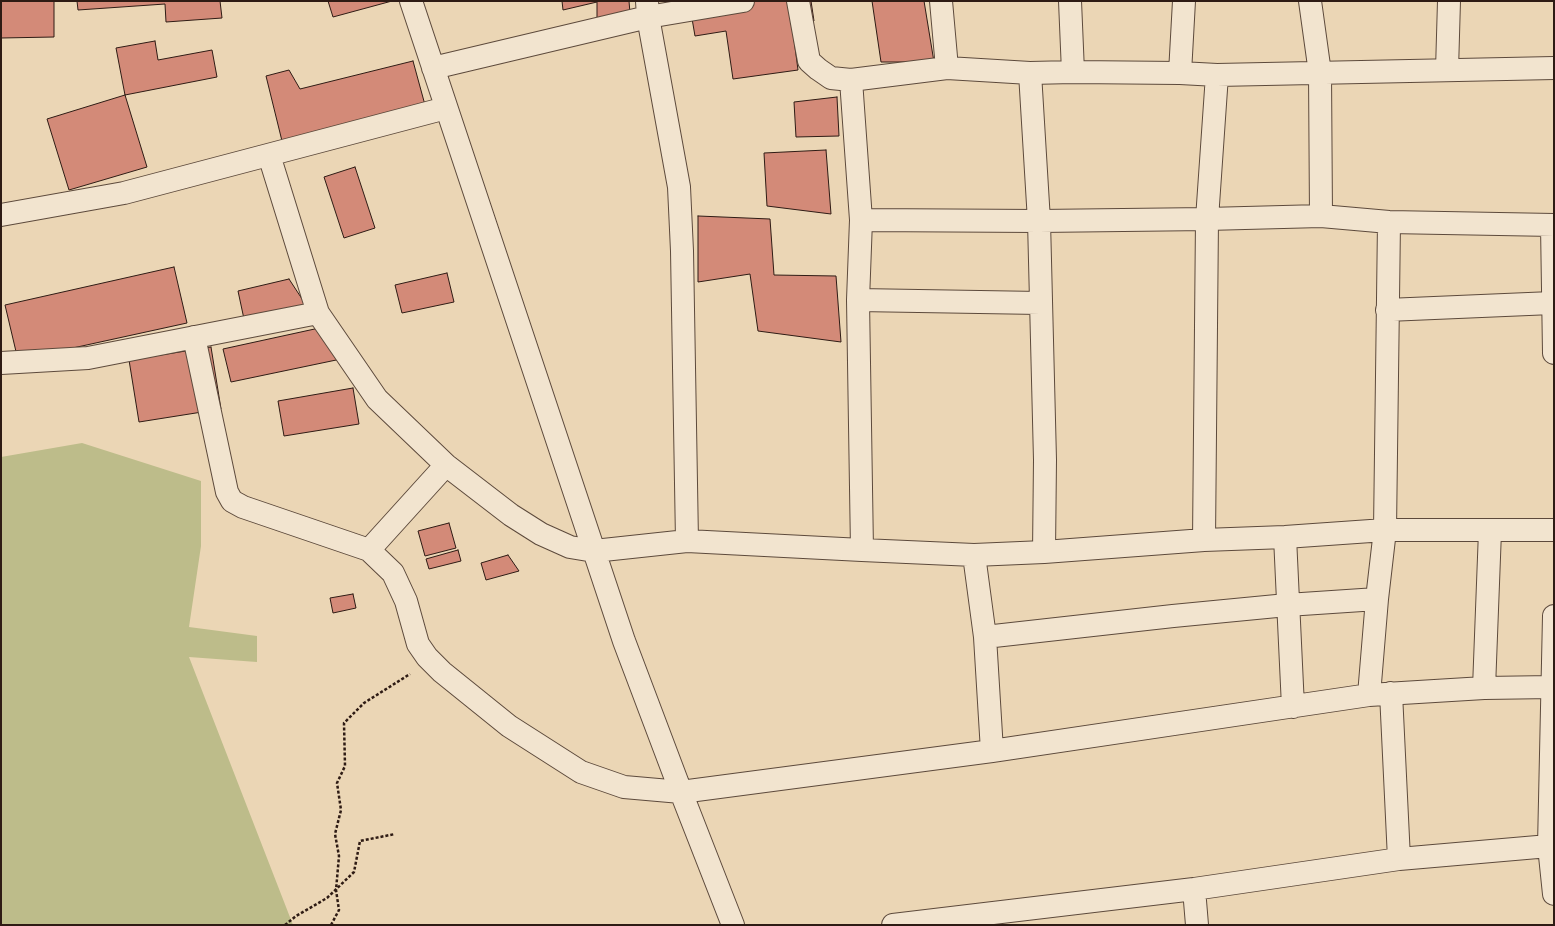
<!DOCTYPE html>
<style>
body{margin:0}
#map{position:relative;width:1555px;height:926px;overflow:hidden;background:#ebd6b5;font-family:"Gentium Book Plus",serif}
canvas{display:block}
.frame{position:absolute;inset:0;border:2px solid #2e1b14;pointer-events:none}
</style>
<div id="map">
<canvas width="1555" height="926"></canvas>
<div class="frame"></div>
</div>
<script>
const g = document.querySelector('canvas').getContext('2d');
g.lineJoin = 'round';
function fillPath(path, color) { g.fillStyle = color; g.fill(path, 'evenodd'); }
const toPath = rows => new Path2D(rows.map(r => 'M' + r).join(''));
function strokePath(path, color, width, dash) { g.strokeStyle = color; g.lineWidth = width; g.lineCap = dash ? 'butt' : 'round'; g.setLineDash(dash || []); g.stroke(path); }
fillPath(toPath([
 [82,443,201,481,201,546,189,627,257,636,257,662,189,657,293,925,1,925,1,457]
]), '#bdbc8a');
const building = toPath([
 [1,1,54,1,54,37,1,38,1,1],
 [77,1,220,1,222,18,166,22,165,4,78,10,77,1],
 [328,1,392,1,333,17,328,1],
 [562,1,629,1,630,13,597,20,597,2,563,10,562,1],
 [689,1,811,1,814,21,792,24,798,70,733,79,726,31,695,36,689,1],
 [872,1,924,1,934,62,881,62,872,1],
 [155,41,158,60,212,50,217,77,125,95,116,48,155,41],
 [413,61,425,105,282,141,266,76,289,70,300,89,413,61],
 [125,95,147,167,69,190,47,119,125,95],
 [837,97,839,136,796,137,794,102,837,97],
 [826,150,831,214,767,206,764,153,826,150],
 [355,167,375,228,344,238,324,177,355,167],
 [698,216,770,219,774,275,836,276,841,342,758,331,750,274,698,282,698,216],
 [174,267,187,323,18,360,5,305,174,267],
 [447,273,454,302,402,313,395,285,447,273],
 [289,279,306,305,244,319,238,291,289,279],
 [333,325,341,359,231,382,223,349,333,325],
 [211,347,221,409,139,422,129,360,211,347],
 [353,388,359,424,284,436,278,401,353,388],
 [449,523,456,548,425,556,418,531,449,523],
 [458,550,461,561,429,569,426,559,458,550],
 [508,555,519,571,486,580,481,563,508,555],
 [353,594,356,608,333,613,330,598,353,594]
]);
fillPath(building, '#d38a78');
strokePath(building, '#2e1b14', 1);
const street = toPath([
 [411,1,624,641,681,792,733,925],
 [647,1,648,17,679,187,682,251,687,541],
 [798,1,809,61,818,69,831,78,851,80,947,68,1030,73,1073,72,1180,73,1217,75,1554,68],
 [941,1,947,68],
 [1070,1,1073,72],
 [1310,1,1320,73,1321,216],
 [433,68,648,17,743,1],
 [1447,70,1449,1],
 [1030,73,1039,221,1045,460,1044,552],
 [1180,73,1184,1],
 [851,80,861,220,858,300,862,550],
 [269,155,318,313,377,399,446,465,511,515,541,534,570,547,594,551,687,541,862,550,974,555,1044,552,1204,540,1285,537,1385,530,1554,530],
 [1,215,124,193,446,108],
 [861,220,1039,221,1207,219,1321,216,1389,222,1554,225],
 [1552,225,1554,353],
 [858,300,1040,303],
 [1387,310,1552,303],
 [194,337,227,492,232,501,243,507,369,550,393,573,406,601,418,644,427,657,442,672,509,726,581,772,624,787,681,792,992,751,1369,695,1484,688,1552,687],
 [1,363,88,358,318,313],
 [1285,537,1293,707],
 [1204,540,1207,219,1217,75],
 [369,550,446,465],
 [974,555,985,637,992,751],
 [1554,616,1549,846,1554,894],
 [985,637,1173,616,1287,605,1377,599],
 [1484,688,1490,531],
 [1391,693,1399,859],
 [1369,695,1377,599,1385,530,1389,222],
 [1194,889,1197,925],
 [893,925,1194,889,1399,859,1549,846]
]);
strokePath(street, '#5d4a3c', 24);
strokePath(toPath([
 [285,925,296,916,327,898,354,872,360,841,395,834],
 [331,925,339,910,336,890,339,856,335,834,341,810,337,783,345,766,344,723,364,703,410,674]
]), '#2e1b14', 2.5, [3, 2]);
strokePath(street, '#f2e4cf', 22);
</script>
